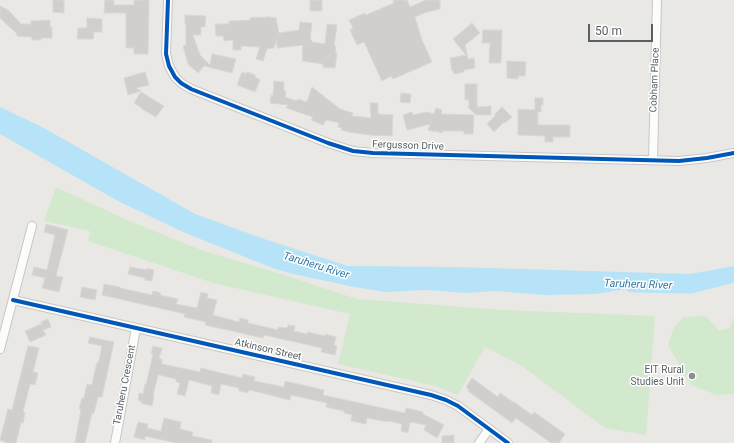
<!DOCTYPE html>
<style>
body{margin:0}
#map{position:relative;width:734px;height:443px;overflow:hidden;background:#eae8e4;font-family:Roboto,sans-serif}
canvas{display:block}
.scale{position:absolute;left:588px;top:24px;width:65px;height:18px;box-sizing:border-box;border:2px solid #595f63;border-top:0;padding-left:5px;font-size:12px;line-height:14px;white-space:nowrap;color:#595f63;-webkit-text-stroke:3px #fff;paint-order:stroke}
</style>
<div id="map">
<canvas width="734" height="443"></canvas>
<div class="scale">50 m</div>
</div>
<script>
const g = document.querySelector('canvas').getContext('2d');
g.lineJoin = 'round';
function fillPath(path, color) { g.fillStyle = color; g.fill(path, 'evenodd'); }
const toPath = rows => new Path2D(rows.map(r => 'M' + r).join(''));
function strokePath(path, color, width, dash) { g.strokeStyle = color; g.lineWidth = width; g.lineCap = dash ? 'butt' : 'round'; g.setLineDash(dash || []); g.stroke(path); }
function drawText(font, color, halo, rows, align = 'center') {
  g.font = font + ' Roboto,sans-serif'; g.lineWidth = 3; g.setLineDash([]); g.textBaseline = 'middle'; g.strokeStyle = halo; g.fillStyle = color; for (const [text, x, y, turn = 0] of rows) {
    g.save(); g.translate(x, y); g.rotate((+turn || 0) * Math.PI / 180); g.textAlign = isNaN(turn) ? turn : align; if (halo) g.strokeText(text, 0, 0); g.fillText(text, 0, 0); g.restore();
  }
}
fillPath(toPath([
 [56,187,127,220,201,250,281,274,357,299,503,310,655,316,646,435,605,428,522,366,485,347,458,395,435,386,338,364,350,314,213,283,88,241,90,231,44,221],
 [734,315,734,394,716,395,691,385,668,345,674,327,684,317,706,316,719,331,730,328]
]), '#d2e9cd');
fillPath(toPath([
 [0,107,44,128,195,214,267,240,348,266,454,267,690,274,734,266,734,272,595,294,544,295,495,291,466,293,426,290,386,292,354,287,289,273,270,267,183,232,118,201,0,134]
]), '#b6e3f7');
strokePath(toPath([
 [632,285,691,286,734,275]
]), '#b6e3f7', 15);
const building = toPath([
 [53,0,64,0,64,13,53,12,53,0],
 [105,0,114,0,114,5,134,5,134,0,149,0,148,54,134,54,134,48,126,48,126,13,104,13,105,0],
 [310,0,322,0,322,11,310,11,310,0],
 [393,0,407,0,410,7,426,0,440,0,440,9,427,12,415,17,422,40,432,62,393,79,391,76,382,81,364,42,357,45,350,30,353,28,349,20,365,13,366,15,394,3,393,0],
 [0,6,8,10,21,24,31,24,31,21,50,20,50,27,52,27,52,38,41,38,41,40,32,40,32,37,17,36,17,34,0,18,0,6],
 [185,15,206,16,205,27,201,27,201,35,193,35,200,55,210,65,212,54,236,59,232,73,204,66,198,73,188,64,183,46,186,45,186,24,185,24,185,15],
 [268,17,276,18,279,33,299,30,300,22,312,23,310,40,312,40,312,42,325,44,327,24,337,25,334,46,336,46,335,53,337,53,335,68,323,67,323,64,302,61,303,56,302,56,303,45,277,48,277,40,274,48,267,49,263,61,256,59,260,47,241,46,241,50,233,50,233,40,224,41,223,36,216,36,215,24,229,24,229,21,250,20,250,18,268,17],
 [87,18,102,19,102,32,94,32,93,39,77,39,78,28,87,28,87,18],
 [472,23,480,33,465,45,468,59,474,58,475,68,464,70,464,72,454,74,453,71,452,71,450,58,466,55,453,39,472,23],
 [483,30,502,30,501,63,489,63,490,43,482,43,483,30],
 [507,61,526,62,525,76,518,76,518,79,507,78,507,61],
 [145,72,149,85,136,88,141,91,128,95,124,78,145,72],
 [242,72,246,74,247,72,255,75,255,77,260,80,255,92,237,85,242,72],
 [274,81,284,82,284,91,286,91,285,97,297,101,298,99,307,102,312,87,340,109,353,113,352,116,371,118,370,103,378,103,378,114,393,115,392,136,370,135,349,132,341,130,342,128,338,127,339,123,326,120,323,125,311,120,313,117,286,108,288,105,270,103,271,95,273,96,274,81],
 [465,84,477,84,477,107,491,106,491,115,476,115,468,107,469,107,469,100,465,100,465,84],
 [141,92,164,106,156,117,142,109,142,108,134,103,141,92],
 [401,93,411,94,410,103,400,102,401,93],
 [535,98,543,98,543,105,541,105,541,112,538,112,538,125,570,125,570,137,553,137,553,142,545,142,545,136,518,135,518,109,535,110,535,98],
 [502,107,512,117,505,123,504,122,494,132,487,124,496,115,494,115,502,107],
 [436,108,442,110,441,114,474,115,473,134,464,134,464,131,443,131,442,133,435,131,435,132,428,130,430,124,407,130,403,115,412,112,413,115,427,112,434,114,436,108],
 [46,224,68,230,56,276,63,277,59,292,42,288,45,278,32,275,34,267,47,270,55,235,44,232,46,224],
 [130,267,147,270,147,268,154,270,152,281,145,280,145,278,128,274,130,267],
 [104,284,120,287,120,288,152,295,153,291,161,293,160,295,178,299,176,304,197,308,201,292,208,294,207,298,217,300,213,315,239,322,240,318,248,320,248,323,278,330,278,327,287,328,288,325,295,326,294,331,307,334,308,332,325,336,325,334,336,337,334,345,337,346,335,355,321,352,322,348,264,335,263,338,205,325,206,322,184,317,185,314,102,295,104,284],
 [82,287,97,290,95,300,80,297,82,287],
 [48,319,51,327,43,330,46,335,30,342,25,331,41,324,42,326,41,322,48,319],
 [90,337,114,342,102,397,98,397,94,413,92,413,85,443,75,443,81,409,79,409,82,398,84,398,87,384,92,385,95,370,97,363,99,361,102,346,88,343,90,337],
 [28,346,39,348,33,372,38,373,35,385,30,384,23,412,25,413,23,423,21,422,16,443,6,443,6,442,0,440,8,409,12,410,28,346],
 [153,346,162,348,159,359,162,359,162,364,200,372,201,368,242,378,243,374,255,377,254,381,284,387,285,381,324,390,323,395,405,413,406,408,423,412,423,414,444,425,437,438,424,430,426,425,410,422,408,433,401,431,402,424,388,421,388,422,367,418,366,424,351,421,352,415,344,413,344,411,326,407,327,403,291,395,290,400,262,393,249,390,248,393,239,391,239,388,221,384,219,395,211,393,212,386,189,380,185,396,177,394,180,383,176,382,176,379,159,375,158,375,153,396,154,397,152,406,141,403,141,401,138,400,139,393,143,394,145,384,146,385,153,354,151,354,153,346],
 [472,378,498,397,500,393,513,402,514,402,532,415,534,412,565,434,559,443,551,443,516,418,512,423,468,391,469,389,466,387,472,378],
 [164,418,181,422,180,429,193,432,192,436,212,440,212,443,176,443,145,436,145,440,134,437,138,422,148,424,147,428,161,431,164,418],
 [454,435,454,443,442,443,442,436,454,435]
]);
fillPath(building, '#d1cfcd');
strokePath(building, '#dad7d3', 1);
const street = toPath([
 [168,0,166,54,169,66,175,77,181,83,191,89,328,143,353,151,373,153,679,161,707,158,734,153],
 [653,160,657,0],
 [13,300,431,395,446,400,458,406,508,443],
 [0,349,32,226],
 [115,443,136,328],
 [479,443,489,429]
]);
strokePath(street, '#c7c7c7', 10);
strokePath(street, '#fcfcfb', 8);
strokePath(toPath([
 [168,0,166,54,169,66,175,77,181,83,191,89,328,143,353,151,373,153,679,161,707,158,734,153],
 [13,300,431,395,446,400,458,406,508,443]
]), '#0057b8', 4);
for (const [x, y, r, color] of [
 [692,376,4,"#8c8f90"]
]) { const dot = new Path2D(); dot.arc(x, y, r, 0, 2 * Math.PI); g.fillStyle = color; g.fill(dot); strokePath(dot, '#fff', 1.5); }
drawText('10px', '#595f63', '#fff', [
 ["Cobham Place",655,80,-88],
 ["Fergusson Drive",408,146,2],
 ["Atkinson Street",268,350,13],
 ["Taruheru Crescent",125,385,-79]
]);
drawText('10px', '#595f63', '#fff', [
 ["EIT Rural",684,370],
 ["Studies Unit",684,382]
], 'right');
drawText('italic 11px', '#2f78a9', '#fff', [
 ["Taruheru River",316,266,17],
 ["Taruheru River",638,285,2]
]);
</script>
